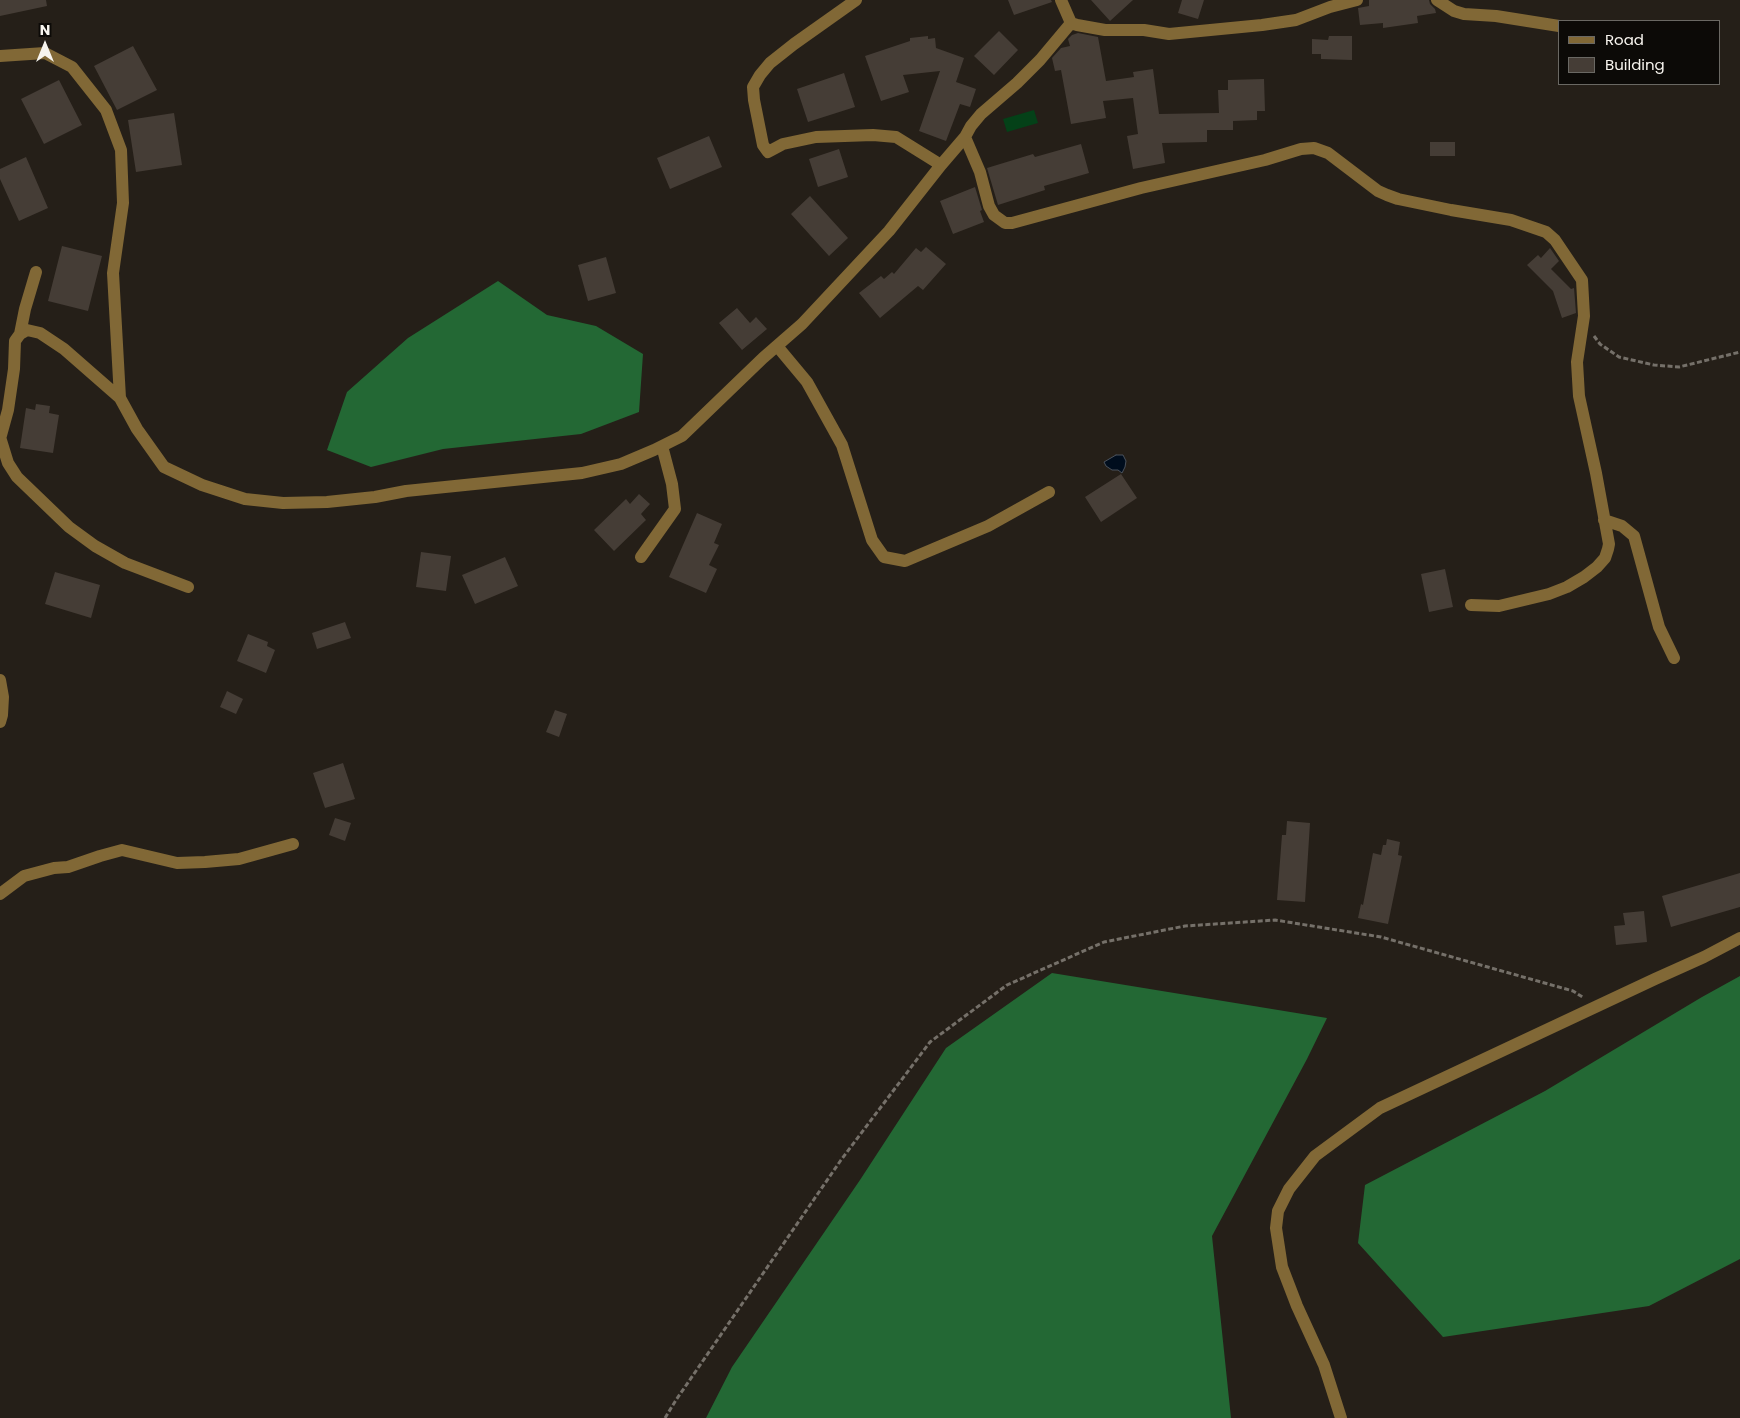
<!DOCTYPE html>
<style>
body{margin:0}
#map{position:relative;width:1740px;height:1418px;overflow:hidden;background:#251f18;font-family:Poppins,sans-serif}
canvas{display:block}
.legend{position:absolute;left:1558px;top:20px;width:162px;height:65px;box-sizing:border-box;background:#0c0a07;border:1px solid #6a6863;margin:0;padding:6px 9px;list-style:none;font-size:15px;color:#f7f4ee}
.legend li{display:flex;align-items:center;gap:10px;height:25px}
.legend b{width:25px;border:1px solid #6a6863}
.north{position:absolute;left:20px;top:20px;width:50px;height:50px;-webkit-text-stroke:4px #0c0a07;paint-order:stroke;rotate:0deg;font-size:14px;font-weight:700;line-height:20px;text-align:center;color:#f7f4ee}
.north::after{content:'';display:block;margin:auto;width:18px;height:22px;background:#f7f4ee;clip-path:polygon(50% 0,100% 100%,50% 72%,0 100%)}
</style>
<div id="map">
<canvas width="1740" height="1418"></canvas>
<ul class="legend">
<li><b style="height:6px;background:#816836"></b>Road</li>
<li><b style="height:14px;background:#453d36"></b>Building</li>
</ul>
<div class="north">N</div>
</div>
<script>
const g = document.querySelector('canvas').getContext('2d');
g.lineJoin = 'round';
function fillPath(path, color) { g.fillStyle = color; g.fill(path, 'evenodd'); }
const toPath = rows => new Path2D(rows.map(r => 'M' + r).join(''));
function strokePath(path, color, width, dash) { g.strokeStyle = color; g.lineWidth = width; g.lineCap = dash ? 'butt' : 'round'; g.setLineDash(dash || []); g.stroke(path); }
fillPath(toPath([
 [1034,110,1038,123,1007,132,1003,119]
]), '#044118');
fillPath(toPath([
 [498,281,547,315,596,326,643,354,639,412,581,434,443,449,371,467,327,450,347,392,408,338],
 [1052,973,1327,1018,1307,1059,1212,1236,1231,1418,706,1418,732,1367,860,1180,946,1048],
 [1740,976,1740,1259,1649,1306,1443,1337,1358,1243,1365,1185,1545,1091,1702,997]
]), '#236834');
const water = toPath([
 [1116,455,1123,455,1126,461,1125,467,1122,473,1118,470,1112,470,1106,466,1104,462,1116,455]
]);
fillPath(water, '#000d1d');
strokePath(water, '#4a525c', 1);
fillPath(toPath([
 [0,0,46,0,47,6,0,16],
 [1008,0,1051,0,1052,2,1014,15],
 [1091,0,1133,0,1110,21],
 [1182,0,1204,0,1198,19,1178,13],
 [1369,0,1429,0,1430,4,1435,9,1436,13,1417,16,1418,23,1383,28,1383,23,1360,25,1358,8,1369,6],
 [999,31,1018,50,994,75,974,56],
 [1078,33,1098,37,1106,81,1134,77,1133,72,1153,69,1159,114,1219,113,1218,90,1228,90,1228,80,1264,79,1265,111,1257,111,1257,120,1233,121,1233,130,1207,130,1207,142,1162,143,1165,163,1133,169,1127,136,1138,134,1133,98,1103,101,1106,118,1071,124,1061,70,1055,71,1052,58,1061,48,1070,46,1068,39,1072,35],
 [928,36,928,39,935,38,936,48,964,58,956,82,976,89,970,107,960,104,946,141,919,131,940,71,903,75,909,92,881,101,865,56,910,41,910,38],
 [1329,36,1352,36,1352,60,1321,59,1321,54,1312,54,1312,39,1328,40],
 [133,46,157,90,117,110,94,66],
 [844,73,855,107,808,122,797,89],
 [59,80,82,125,44,144,21,99],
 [174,113,182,165,136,172,128,120],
 [709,136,722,167,670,189,657,158],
 [1430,142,1455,142,1455,156,1430,156],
 [1081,144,1089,173,1044,186,1045,190,998,205,987,168,1033,154,1035,157],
 [839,149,848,177,818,187,809,159],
 [26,157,48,208,19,221,0,179,0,169],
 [975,187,982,210,980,211,984,222,953,234,940,201],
 [810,196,848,238,829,256,791,214],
 [62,246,102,256,88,311,48,301],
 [926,247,946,264,923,290,918,286,880,318,859,293,881,276,884,279,892,272,894,274,916,248,921,252],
 [1550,248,1559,261,1551,269,1571,289,1574,288,1576,313,1562,318,1553,291,1527,265,1538,255,1541,258],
 [606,257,616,293,588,301,578,265],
 [737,308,750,323,756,317,767,329,742,350,719,323],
 [36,404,50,406,49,413,59,415,53,453,20,448,26,408,35,410],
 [1121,474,1137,498,1101,522,1085,497],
 [639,494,650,504,641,514,646,520,614,551,594,530,626,499,630,504],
 [697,513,722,524,714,543,719,545,709,565,717,569,706,593,669,577],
 [421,552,451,556,446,591,416,587],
 [505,557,518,586,475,604,462,575],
 [1445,569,1453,607,1429,612,1421,574],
 [55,572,100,585,91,618,45,604],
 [345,622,351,638,317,649,312,633],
 [248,634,268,642,267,646,275,650,266,673,237,661],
 [227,691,243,699,236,714,220,707],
 [555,710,567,714,559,737,546,732],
 [343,763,355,799,325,808,313,773],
 [335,818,351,823,345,841,329,835],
 [1287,821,1310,823,1305,902,1277,900,1282,835,1286,835],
 [1387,839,1400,842,1398,855,1402,856,1388,924,1358,918,1361,904,1363,905,1373,853,1381,855,1383,845,1386,845],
 [1740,873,1740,907,1671,927,1662,896],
 [1644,911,1647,942,1616,945,1614,926,1625,925,1623,913]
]), '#453d36');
strokePath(toPath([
 [1594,336,1600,344,1619,357,1654,365,1679,367,1740,352],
 [665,1418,676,1400,841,1160,930,1042,1007,985,1104,942,1185,926,1275,920,1381,937,1573,991,1584,998]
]), '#757069', 3, [5, 2.5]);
strokePath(toPath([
 [856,0,794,44,770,63,760,75,753,87,754,100,763,145,768,152,783,144,816,137,873,135,896,137,941,165],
 [1061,0,1071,23,1077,25,1105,30,1144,30,1169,34,1262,25,1296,20,1330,7,1357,0],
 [1437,0,1454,11,1464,14,1496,16,1559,26],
 [0,56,45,53,72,67,106,110,121,150,123,203,113,273,120,398,137,429,164,467,202,485,245,499,283,503,327,502,375,497,406,491,582,473,621,464,654,450,682,436,763,358,802,324,889,231,941,165,965,137,971,126,981,114,1017,83,1040,60,1071,23],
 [965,137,980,172,989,206,994,215,1005,223,1012,223,1141,188,1265,160,1301,149,1314,148,1328,153,1378,191,1387,195,1398,199,1451,210,1511,220,1546,232,1555,240,1582,280,1584,316,1577,362,1579,396,1596,473,1609,544,1608,549,1605,558,1597,567,1584,577,1567,587,1549,594,1499,606,1471,605],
 [20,334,25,309,36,272],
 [777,346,807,382,842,445,872,540,884,557,905,561,988,526,1049,492],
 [0,437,8,463,17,477,69,527,95,546,125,563,188,587],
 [0,439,8,410,14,369,15,341,20,334,27,330,40,333,64,349,120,398],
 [1604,520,1622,526,1634,536,1659,627,1674,658],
 [641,557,675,509,672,484,662,446],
 [0,680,3,697,2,715,0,722],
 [0,894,24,876,54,868,68,867,100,856,122,850,177,863,205,862,239,859,293,844],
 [1341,1418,1324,1365,1297,1306,1282,1267,1276,1228,1278,1211,1289,1189,1315,1156,1380,1108,1655,979,1704,957,1740,938]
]), '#816836', 12);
</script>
